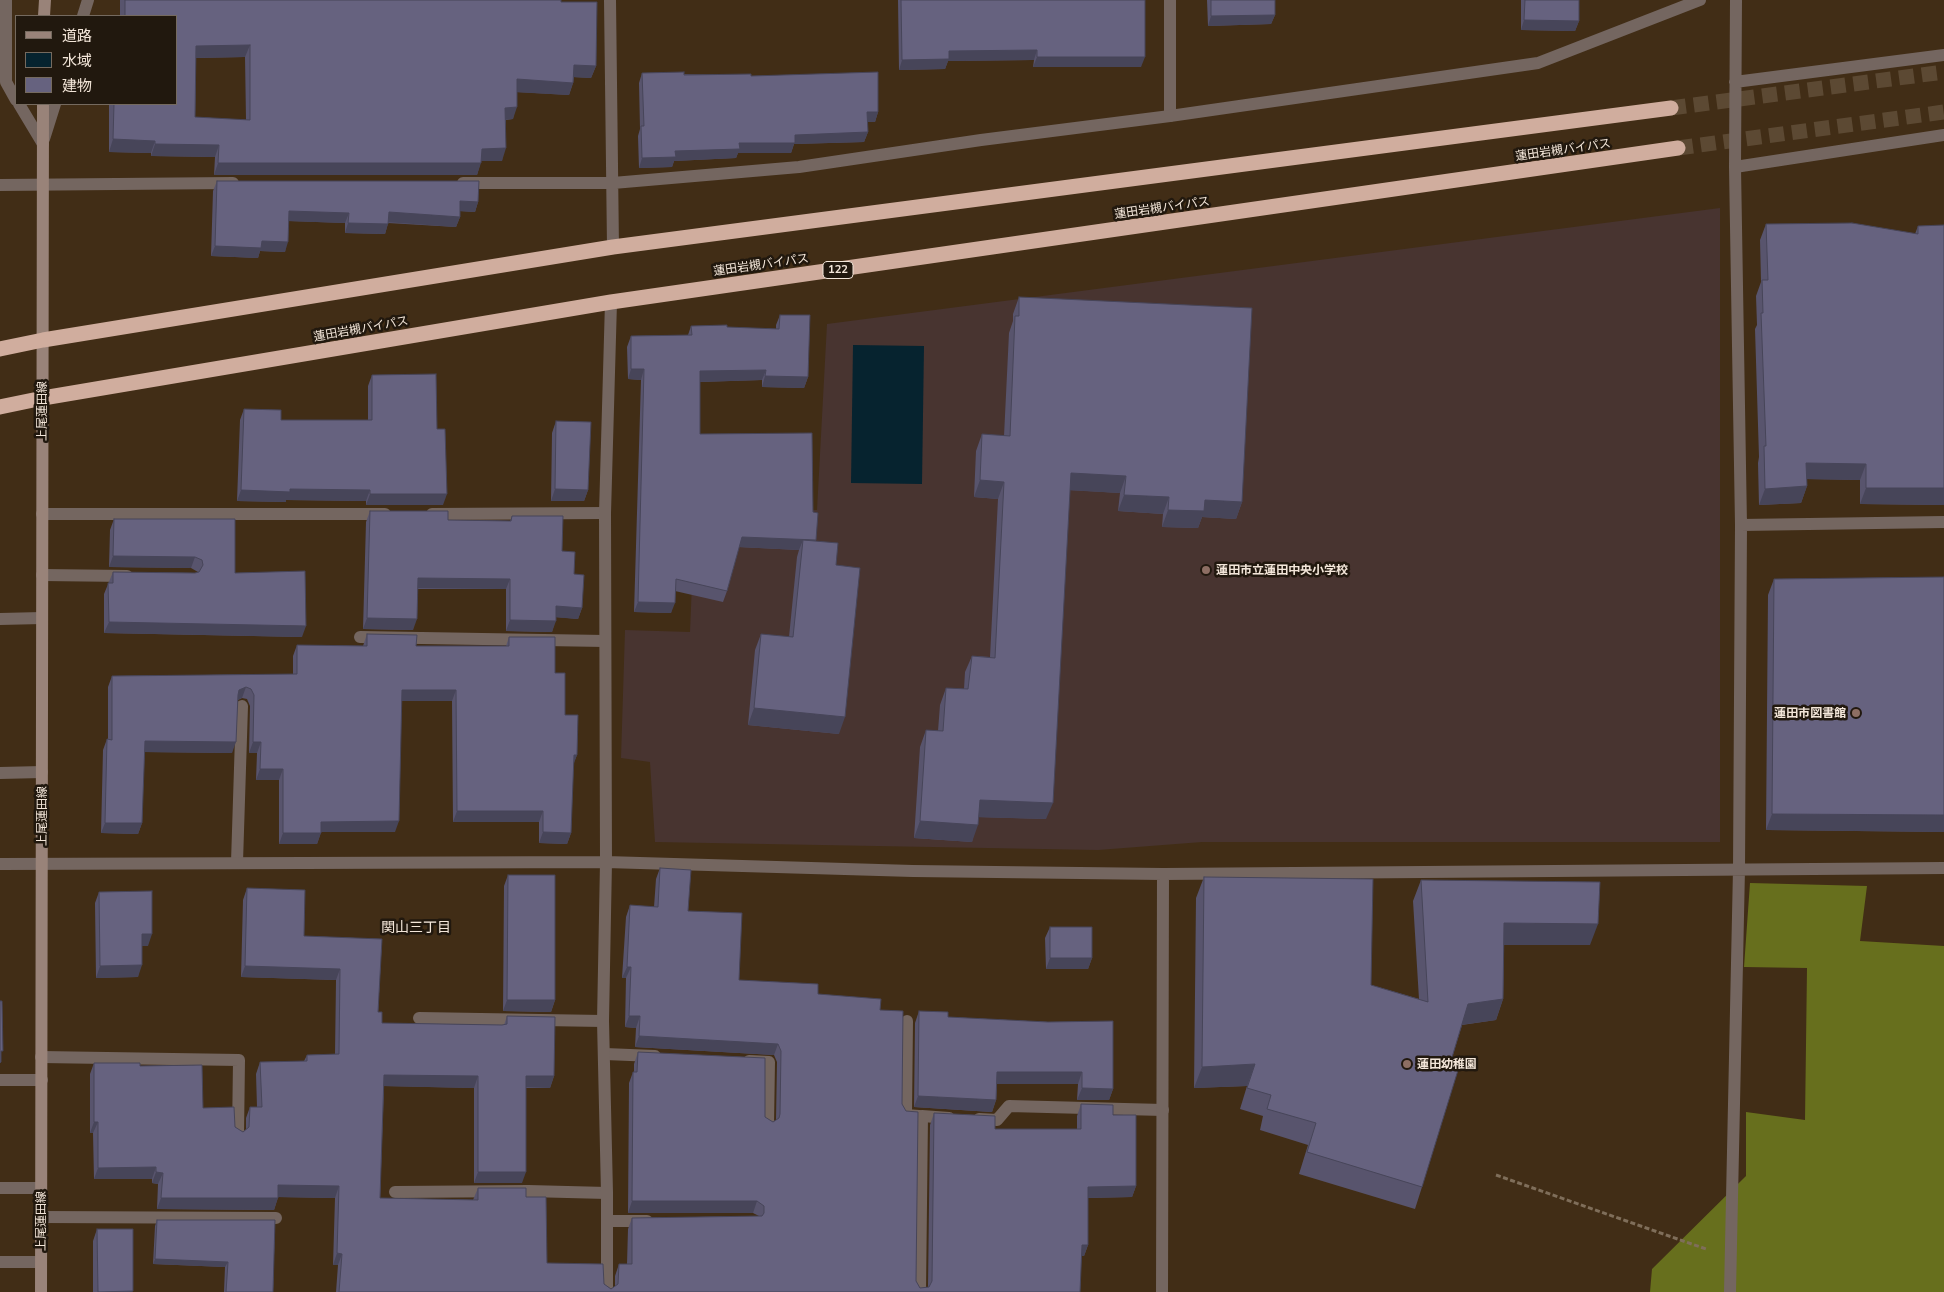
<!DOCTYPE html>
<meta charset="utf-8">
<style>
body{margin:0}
#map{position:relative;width:1944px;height:1292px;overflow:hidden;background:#412d16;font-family:Mulish,"Noto Sans JP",sans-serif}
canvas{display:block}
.legend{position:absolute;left:15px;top:15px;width:162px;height:90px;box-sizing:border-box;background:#21180e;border:1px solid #756a5f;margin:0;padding:6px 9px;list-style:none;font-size:15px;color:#f3e6d9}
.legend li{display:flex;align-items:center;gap:10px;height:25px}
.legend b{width:25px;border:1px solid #756a5f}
</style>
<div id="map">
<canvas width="1944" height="1292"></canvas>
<ul class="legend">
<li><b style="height:6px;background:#998379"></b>道路</li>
<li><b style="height:14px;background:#06232f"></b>水域</li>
<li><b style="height:14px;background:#66627f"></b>建物</li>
</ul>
</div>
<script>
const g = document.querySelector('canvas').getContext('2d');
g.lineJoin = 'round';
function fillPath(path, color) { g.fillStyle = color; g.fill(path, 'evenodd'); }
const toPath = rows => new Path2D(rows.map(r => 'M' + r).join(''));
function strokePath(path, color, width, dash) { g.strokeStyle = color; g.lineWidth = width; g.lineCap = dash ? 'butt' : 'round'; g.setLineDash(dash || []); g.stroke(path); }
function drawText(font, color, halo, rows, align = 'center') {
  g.font = font + ' Mulish,"Noto Sans JP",sans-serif'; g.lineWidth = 5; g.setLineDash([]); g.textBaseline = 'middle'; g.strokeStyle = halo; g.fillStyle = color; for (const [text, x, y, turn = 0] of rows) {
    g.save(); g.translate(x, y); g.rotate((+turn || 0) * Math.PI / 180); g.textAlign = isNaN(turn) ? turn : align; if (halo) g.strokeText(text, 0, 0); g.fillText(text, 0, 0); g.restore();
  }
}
fillPath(toPath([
 [1720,208,1720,842,1202,842,1098,850,655,842,650,762,621,758,625,630,690,632,695,510,817,510,827,324]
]), '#483430');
fillPath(toPath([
 [1750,883,1867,886,1860,941,1944,946,1944,1292,1650,1292,1652,1269,1746,1176,1746,1112,1805,1120,1807,968,1744,967]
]), '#676f1d');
fillPath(toPath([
 [853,345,924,346,922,484,851,483]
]), '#06232f');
strokePath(toPath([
 [1671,108,1944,72],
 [1678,148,1944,112]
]), '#5c4933', 15, [15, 8]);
strokePath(toPath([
 [1496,1175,1706,1249]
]), '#7f6e5a', 3, [5, 2.5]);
strokePath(toPath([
 [1170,116,1170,0],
 [42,514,385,514],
 [432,514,605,513],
 [42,575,127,576],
 [0,619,42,618],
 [360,637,605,641],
 [0,773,42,772],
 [237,862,242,706],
 [419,1018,603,1021],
 [907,1021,906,1115,919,1116],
 [605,1054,655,1056],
 [41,1057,239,1060,238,1135],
 [749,1061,769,1062,768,1125],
 [0,1080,42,1080],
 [979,1119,997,1120,1009,1106,1163,1110],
 [0,1188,41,1188],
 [395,1192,528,1191,607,1193],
 [41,1217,276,1218],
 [607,1221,647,1221],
 [0,1262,41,1262],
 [920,1292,922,1116,949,1118]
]), '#746660', 12);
strokePath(toPath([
 [6,0,6,82,16,100],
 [610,0,613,247],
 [83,16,88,0],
 [1735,82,1944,55],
 [19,104,43,144],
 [44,139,55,104],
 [1735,167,1944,135],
 [463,183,613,183,799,167,981,140,1170,116,1538,63,1700,0],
 [0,185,233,183],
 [1741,525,1944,522],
 [0,864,606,862,913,871,1163,874,1944,868],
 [607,1292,607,1193,603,1021,606,862,605,513,611,302],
 [1162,1292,1163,874],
 [1730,1292,1739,869,1741,525,1735,167,1736,0]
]), '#746660', 12);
strokePath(toPath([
 [44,16,45,0],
 [41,1292,43,104]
]), '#998379', 12);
strokePath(toPath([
 [0,349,43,340,613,247,1671,108],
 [0,407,43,398,611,302,1678,148]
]), '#d0ad9e', 15);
fillPath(toPath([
 [120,0,561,0,561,2,596,66,591,78,574,77,573,83,569,95,517,92,513,119,506,120,502,161,481,161,477,175,214,175,215,157,151,156,151,153,109,152,109,104,176,104,176,16,120,16],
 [245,57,246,120,195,117,196,58],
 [898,0,1145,0,1141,67,1033,67,1034,60,948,61,945,69,899,70],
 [1207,0,1275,0,1275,15,1271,24,1208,26],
 [1521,0,1579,0,1579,21,1575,31,1521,30],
 [642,73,751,76,878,112,875,122,867,122,868,132,864,142,794,144,791,153,738,153,736,158,674,161,672,167,639,168,638,136,640,129,639,83],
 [217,181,478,202,475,212,460,211,460,217,456,227,388,223,385,234,345,233,345,223,289,221,285,252,260,251,258,258,211,256,213,191],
 [1766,224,1915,234,1918,226,1944,505,1860,504,1860,480,1807,479,1807,486,1801,503,1759,505,1758,463,1759,457,1755,329,1757,325,1756,296,1761,282,1760,240],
 [1019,297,1242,502,1236,519,1202,517,1198,528,1162,527,1163,514,1118,511,1120,493,1070,490,1046,819,978,817,972,842,914,838,920,747,926,730,938,731,940,705,946,688,964,689,965,672,972,656,990,657,998,499,974,497,976,451,982,434,1004,436,1009,333,1013,321,1013,314],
 [780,315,808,377,804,388,762,387,762,380,700,382,700,434,813,512,816,541,836,565,839,734,748,725,755,650,761,634,789,637,797,557,799,550,739,547,727,591,723,602,675,591,671,613,634,612,641,380,628,379,627,347,631,336,688,335,691,326,776,329,776,325],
 [372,375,437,429,443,505,366,505,366,501,286,500,286,502,237,501,240,420,244,409,281,420,368,420,368,386],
 [556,421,588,490,584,501,551,501,552,433],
 [370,511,448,520,510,521,512,516,562,551,574,574,582,608,578,619,556,617,552,632,506,631,506,589,417,589,413,630,363,629,366,522],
 [114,519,235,573,302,637,104,633,104,594,113,572,195,573,198,572,191,568,109,567,110,530],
 [1944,577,1944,832,1766,830,1768,595,1774,579],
 [367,634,416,646,506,646,509,637,555,673,565,715,577,755,573,764,571,833,567,844,539,843,539,822,453,822,452,701,401,701,395,832,321,832,317,844,279,844,279,780,256,780,257,753,249,753,250,706,247,699,242,698,238,700,232,753,144,752,142,823,138,834,101,833,103,750,107,739,108,739,108,687,112,676,293,674,293,656,297,645,363,646],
 [660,868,688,911,739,980,818,994,880,1010,902,1104,916,1281,920,1288,928,1287,930,1125,934,1113,995,1129,1077,1129,1077,1116,1081,1104,1113,1115,1136,1186,1132,1197,1088,1198,1088,1245,1084,1256,1081,1256,1080,1292,336,1292,338,1265,333,1265,335,1198,278,1197,274,1210,157,1209,158,1184,152,1183,152,1179,94,1179,93,1133,90,1133,90,1074,94,1063,140,1066,203,1108,243,1132,246,1130,246,1118,250,1107,257,1107,256,1074,260,1062,304,1061,307,1055,335,1054,336,980,241,977,243,900,247,888,304,936,382,939,378,1012,382,1023,502,1025,504,1025,507,1016,554,1076,550,1088,526,1088,522,1183,474,1183,474,1088,384,1086,380,1198,473,1200,478,1188,526,1197,547,1263,604,1284,611,1289,615,1286,615,1276,619,1264,627,1264,628,1229,632,1218,759,1216,753,1213,628,1213,629,1083,633,1072,634,1072,634,1064,638,1052,773,1122,776,1120,777,1062,774,1055,635,1047,636,1028,625,1027,626,978,622,978,626,917,630,905,654,907,656,879],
 [508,875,555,1000,551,1012,503,1011,504,886],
 [1204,877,1371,985,1419,999,1413,901,1421,880,1590,945,1504,945,1503,999,1496,1020,1462,1025,1450,1064,1422,1187,1415,1209,1299,1174,1308,1145,1260,1130,1263,1116,1240,1109,1247,1086,1194,1088,1196,898],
 [99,892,148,946,142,946,138,977,96,978,95,903],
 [1050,927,1092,958,1088,969,1046,969,1045,938],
 [919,1011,948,1017,1048,1022,1113,1089,1109,1100,1077,1100,1078,1084,997,1084,996,1100,992,1112,914,1107,915,1023],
 [157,1220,275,1220,273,1292,224,1292,225,1267,153,1264,155,1226],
 [97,1229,132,1292,93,1292,93,1241]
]), '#58546d');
fillPath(toPath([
 [1275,15,1271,24,1208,26,1211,16],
 [1524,20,1579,21,1575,31,1521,30],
 [250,45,245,57,191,58,196,46],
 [1037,50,1034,60,948,61,945,69,899,70,902,60,949,51],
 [1037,57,1145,57,1141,67,1033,67],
 [574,65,596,66,591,78,570,77],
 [517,79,573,83,569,95,513,92],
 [517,107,513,119,501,120,505,108],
 [867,112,878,112,875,122,864,122],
 [868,132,864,142,794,144,791,153,738,153,736,158,674,161,672,167,639,168,642,158,675,151,739,143,795,135],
 [113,139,155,141,151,153,109,152],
 [155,144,219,145,215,157,151,156],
 [506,148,502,161,478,161,482,149],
 [218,163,481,163,477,175,214,175],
 [460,201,478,202,475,212,457,211],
 [289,211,349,213,345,223,286,221],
 [389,212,460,217,456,227,385,222],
 [348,223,388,224,385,234,345,233],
 [262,241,288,242,285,252,260,251,258,258,211,256,215,246],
 [631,369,644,369,641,380,628,379],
 [766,370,762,380,697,382,700,371],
 [765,376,808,377,804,388,762,387],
 [1806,463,1866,464,1860,480,1800,479],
 [1071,473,1126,476,1120,493,1065,490],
 [980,480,1004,482,998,499,974,497],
 [1807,486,1801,503,1759,505,1765,489],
 [1866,488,1944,488,1944,505,1860,504],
 [290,489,370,490,366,501,286,500,286,502,237,501,241,490],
 [555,489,588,490,584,501,551,501],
 [370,494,447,494,443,505,366,505],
 [1124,495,1169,497,1163,514,1118,511],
 [1205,500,1242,502,1236,519,1202,517,1198,528,1162,527,1168,510],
 [742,537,816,540,812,550,803,540,799,550,738,547],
 [113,556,195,557,191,568,109,567],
 [418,578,510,579,506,589,414,588],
 [638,602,675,603,671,613,634,612],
 [556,606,582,608,578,619,552,617],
 [367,618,417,619,413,630,363,629],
 [510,620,556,621,552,632,506,631],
 [109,622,306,626,302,637,104,633],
 [246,687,242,698,235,701,239,690],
 [402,690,456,690,452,701,398,701],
 [754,708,845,717,839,734,748,725],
 [145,741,236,742,232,753,141,752],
 [253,742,261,742,257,753,249,753],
 [574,755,577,755,573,766],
 [260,769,283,769,279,780,256,780],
 [980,800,1053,803,1046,819,973,817],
 [457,811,543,811,539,822,453,822],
 [1772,814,1944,815,1944,832,1766,830],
 [399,821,395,832,317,832,321,822],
 [920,821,978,825,972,842,914,838],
 [105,823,142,823,138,834,101,833],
 [543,832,571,833,567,844,539,843],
 [283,833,321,833,317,844,279,844],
 [1504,923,1598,924,1590,945,1497,945],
 [142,934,152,934,148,946,137,946],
 [1050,958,1092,958,1088,969,1046,969],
 [142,965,138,977,96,978,100,966],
 [245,966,340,969,336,980,241,977],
 [627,967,631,967,626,978,622,978],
 [1503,999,1496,1020,1460,1025,1468,1004],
 [507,1000,555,1000,551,1012,503,1011],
 [629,1016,640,1016,636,1028,625,1027],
 [639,1036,778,1044,774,1055,635,1047],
 [1255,1064,1247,1086,1194,1088,1202,1067],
 [997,1072,1082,1072,1078,1084,993,1084],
 [384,1075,478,1076,474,1088,380,1086],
 [526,1076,554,1076,550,1088,522,1087],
 [1082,1088,1113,1089,1109,1100,1077,1100],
 [918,1096,996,1100,992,1112,914,1107],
 [94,1122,98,1122,93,1133,90,1133],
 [156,1167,152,1179,94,1179,98,1168],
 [156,1172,163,1173,158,1184,152,1183],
 [478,1172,526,1172,522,1183,474,1183],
 [278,1185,339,1186,335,1198,274,1197],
 [1136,1186,1132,1197,1084,1198,1088,1187],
 [161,1198,278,1198,274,1210,157,1209],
 [632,1201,757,1201,753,1213,628,1213],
 [1082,1245,1088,1245,1084,1256,1078,1256],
 [337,1253,342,1254,338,1265,333,1265],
 [155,1259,228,1262,225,1267,153,1264],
 [133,1291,132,1292,98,1292]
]), '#474559');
const building = toPath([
 [125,0,561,0,561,2,597,2,596,66,574,65,573,83,517,79,517,107,505,108,506,148,482,149,481,163,218,163,219,145,155,144,155,141,113,139,114,104,176,104,176,16,125,16,125,0],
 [250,45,250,120,195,117,196,46,250,45],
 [901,0,1145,0,1145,57,1037,57,1037,50,949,51,949,59,902,60,901,0],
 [1211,0,1275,0,1275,15,1211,16,1211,0],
 [1525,0,1579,0,1579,21,1524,20,1525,0],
 [684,72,684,75,751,74,751,76,878,72,878,112,867,112,868,132,795,135,795,143,739,143,740,149,675,151,676,157,642,158,641,126,644,126,642,73,684,72],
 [217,181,479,181,478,202,460,201,460,217,389,212,388,224,348,223,349,213,289,211,288,242,262,241,261,248,215,246,217,181],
 [1852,223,1918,234,1918,226,1944,225,1944,488,1866,488,1866,464,1806,463,1807,486,1765,489,1764,446,1766,446,1761,313,1763,313,1762,280,1768,280,1766,224,1852,223],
 [1019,297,1252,308,1242,502,1205,500,1204,511,1168,510,1169,497,1124,495,1126,476,1071,473,1053,803,980,800,978,825,920,821,926,730,943,731,946,688,968,689,972,656,995,658,1004,482,980,480,982,434,1010,436,1015,316,1019,316,1019,297],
 [780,315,810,315,808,377,765,376,766,370,700,371,700,434,812,433,813,512,818,513,816,540,742,537,727,591,676,579,675,603,638,602,644,369,631,369,631,336,692,335,691,326,727,325,727,327,779,329,780,315],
 [436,374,437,429,445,429,447,494,370,494,370,490,290,489,290,492,241,490,244,409,281,410,281,420,372,420,372,375,436,374],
 [556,421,591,422,588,490,555,489,556,421],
 [370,511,448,511,448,520,511,521,512,516,563,516,562,551,575,552,574,574,584,575,582,608,556,606,556,621,510,620,510,579,418,578,417,619,367,618,370,511],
 [114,519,235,519,235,573,305,571,306,626,109,622,108,583,113,583,113,572,195,573,199,572,203,565,202,560,195,557,113,556,114,519],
 [803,540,838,543,836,565,860,568,845,717,754,708,761,634,793,637,803,540],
 [1944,577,1944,815,1772,814,1774,579,1944,577],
 [367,634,417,635,416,646,509,646,509,637,555,637,555,673,565,673,565,715,578,715,577,755,574,755,571,833,543,832,543,811,457,811,456,690,402,690,399,821,321,822,321,833,283,833,283,769,260,769,261,742,253,742,254,695,251,689,246,687,239,690,238,695,236,742,145,741,142,823,105,823,107,739,112,740,112,676,297,674,297,645,367,646,367,634],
 [660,868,691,870,688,911,742,913,739,980,818,984,818,994,881,999,880,1010,903,1011,902,1104,906,1111,918,1112,916,1281,920,1288,929,1287,932,1281,934,1113,995,1116,995,1129,1081,1129,1081,1104,1113,1105,1113,1115,1136,1115,1136,1186,1088,1187,1088,1245,1082,1245,1080,1292,339,1292,342,1254,337,1253,339,1186,278,1185,278,1198,161,1198,163,1173,156,1172,156,1167,98,1168,98,1122,94,1122,94,1063,140,1063,140,1066,202,1065,203,1108,234,1107,235,1127,243,1132,249,1127,250,1107,262,1107,260,1062,307,1061,307,1055,339,1054,340,969,245,966,247,888,305,890,304,936,382,939,378,1012,382,1012,382,1023,502,1025,507,1024,507,1016,555,1017,554,1076,526,1076,526,1172,478,1172,478,1076,384,1075,380,1198,478,1200,478,1188,526,1188,526,1197,546,1197,547,1263,603,1264,604,1284,611,1289,618,1284,619,1264,632,1264,632,1218,762,1216,764,1213,764,1206,757,1201,632,1201,633,1072,637,1072,638,1052,765,1058,765,1117,773,1122,779,1118,780,1114,781,1051,778,1044,639,1036,640,1016,629,1016,631,967,627,967,630,905,658,907,660,868],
 [508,875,555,875,555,1000,507,1000,508,875],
 [1204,877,1373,879,1371,985,1428,1002,1421,880,1600,882,1598,924,1504,923,1503,999,1468,1004,1450,1064,1459,1067,1422,1187,1307,1152,1316,1123,1267,1109,1271,1095,1247,1088,1255,1064,1202,1067,1204,877],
 [152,891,152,934,142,934,142,965,100,966,99,892,152,891],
 [1050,927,1092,927,1092,958,1050,958,1050,927],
 [0,1001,2,1001,3,1051,1,1051,1,1062,0,1063,0,1001],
 [919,1011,948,1012,948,1017,1048,1022,1113,1021,1113,1089,1082,1088,1082,1072,997,1072,996,1100,918,1096,919,1011],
 [157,1220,275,1220,273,1292,226,1292,228,1262,155,1259,157,1220],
 [97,1229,133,1229,133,1291,98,1292,97,1229]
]);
fillPath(building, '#66627f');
strokePath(building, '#474559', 1);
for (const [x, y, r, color] of [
 [1206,570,5,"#8d6e63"],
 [1856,713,5,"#8d6e63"],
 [1407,1064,5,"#8d6e63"]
]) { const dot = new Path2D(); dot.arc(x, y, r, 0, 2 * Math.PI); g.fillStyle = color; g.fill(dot); strokePath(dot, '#21180e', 2); }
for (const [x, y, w] of [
 [838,270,30]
]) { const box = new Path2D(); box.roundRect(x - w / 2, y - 8.5, w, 17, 4); g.fillStyle = '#21180e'; g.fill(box); strokePath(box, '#f3e6d9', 1); }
drawText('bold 11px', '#f3e6d9', null, [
 ["122",838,270]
]);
drawText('12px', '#f3e6d9', '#21180e', [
 ["蓮田岩槻バイパス",1563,150,-8],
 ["蓮田岩槻バイパス",1162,208,-8],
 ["蓮田岩槻バイパス",761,265,-8],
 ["蓮田岩槻バイパス",361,329,-10],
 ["上尾蓮田線",42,411,-90],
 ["上尾蓮田線",42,816,-90],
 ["上尾蓮田線",41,1221,-90]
]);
drawText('bold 12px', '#f3e6d9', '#21180e', [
 ["蓮田市立蓮田中央小学校",1216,570],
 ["蓮田市図書館",1846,713,"right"],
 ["蓮田幼稚園",1417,1064]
], 'left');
drawText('14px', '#f3e6d9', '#21180e', [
 ["関山三丁目",416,928]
]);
</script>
